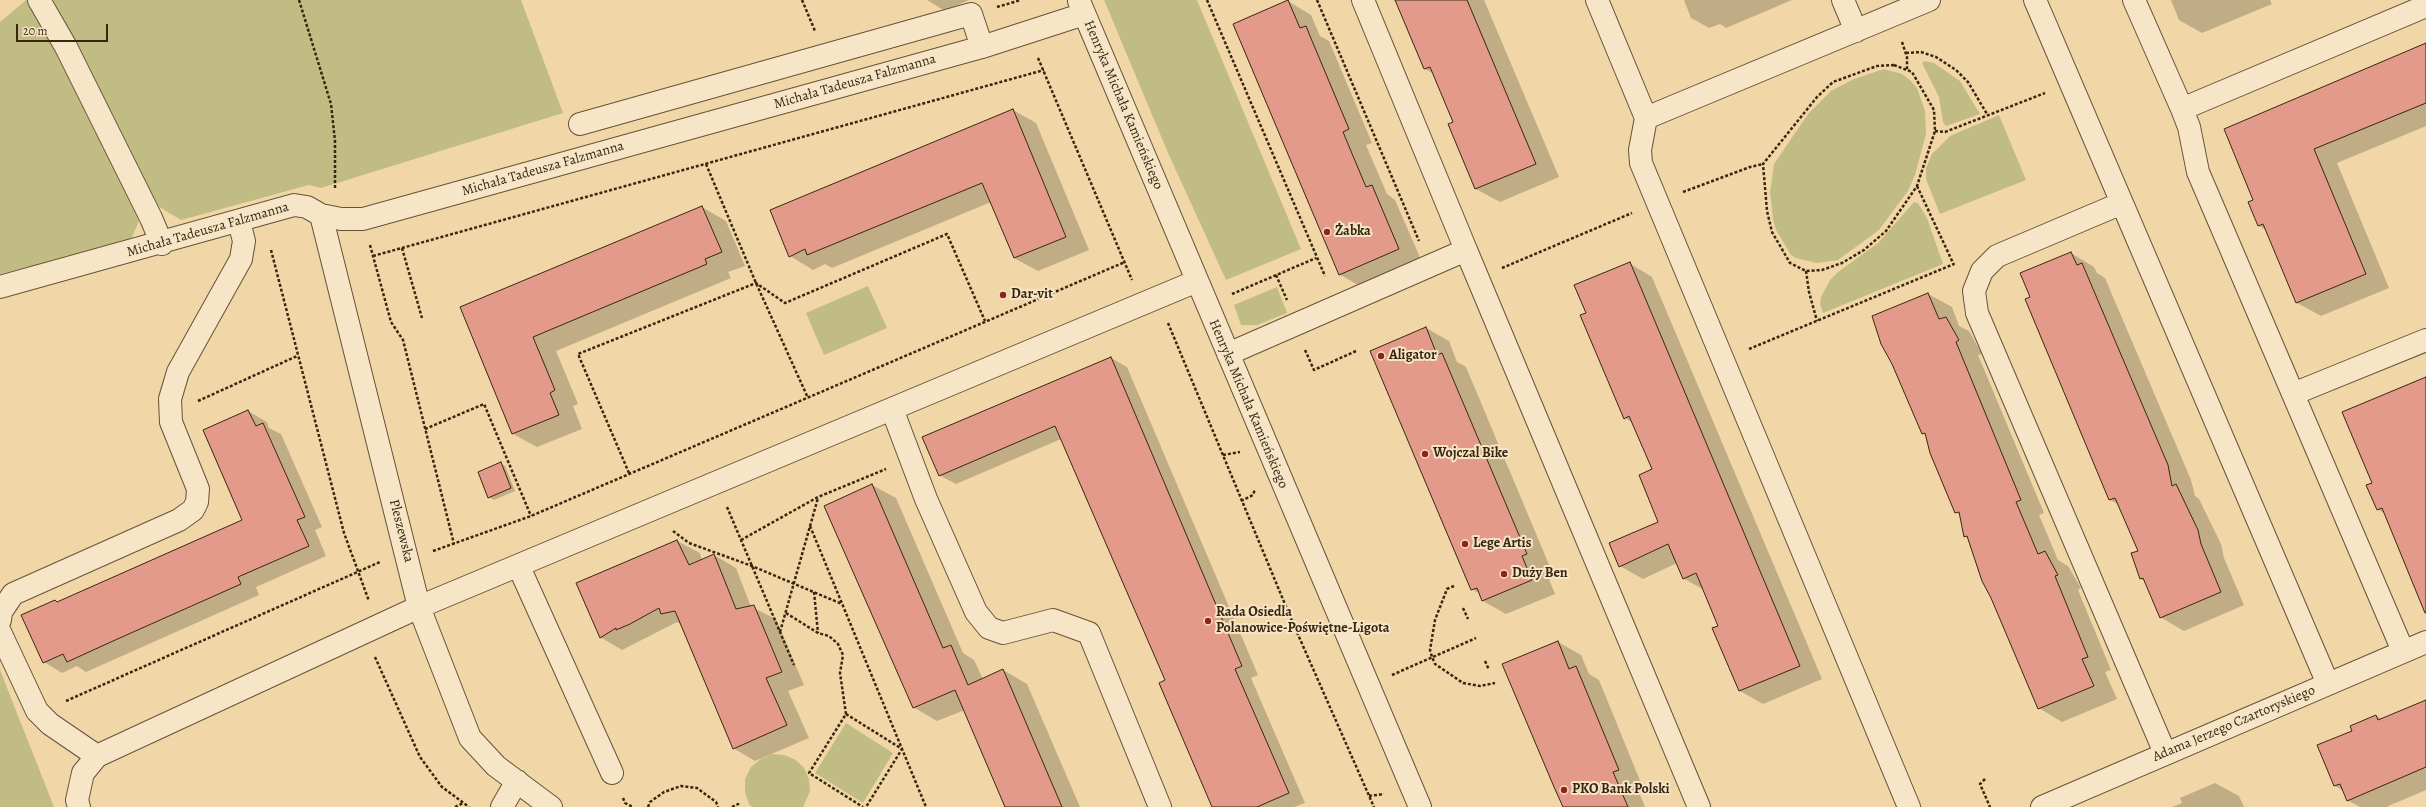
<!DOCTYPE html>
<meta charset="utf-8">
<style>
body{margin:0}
#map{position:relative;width:2426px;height:807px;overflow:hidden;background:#f1d7a7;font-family:Alegreya,serif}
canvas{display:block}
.scale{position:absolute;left:16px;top:24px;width:92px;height:18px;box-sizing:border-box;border:2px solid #392610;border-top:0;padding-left:5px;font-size:12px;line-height:14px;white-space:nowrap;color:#392610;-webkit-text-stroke:3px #f6e5c6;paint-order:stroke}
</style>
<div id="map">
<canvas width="2426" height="807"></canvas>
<div class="scale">20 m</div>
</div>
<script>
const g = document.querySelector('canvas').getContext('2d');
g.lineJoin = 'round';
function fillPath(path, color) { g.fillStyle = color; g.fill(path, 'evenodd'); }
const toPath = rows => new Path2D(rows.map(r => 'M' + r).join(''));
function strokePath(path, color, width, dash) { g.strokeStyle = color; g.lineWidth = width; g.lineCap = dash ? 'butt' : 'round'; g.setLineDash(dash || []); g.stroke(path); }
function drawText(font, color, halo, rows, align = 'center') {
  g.font = font + ' Alegreya,serif'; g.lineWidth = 4; g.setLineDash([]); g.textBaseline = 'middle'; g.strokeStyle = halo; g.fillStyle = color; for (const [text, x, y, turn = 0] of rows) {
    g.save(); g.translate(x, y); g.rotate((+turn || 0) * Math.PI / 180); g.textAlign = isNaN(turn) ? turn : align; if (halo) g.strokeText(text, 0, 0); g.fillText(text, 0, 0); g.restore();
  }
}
fillPath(toPath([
 [26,0,30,0,84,97,139,221,130,242,0,274,0,22],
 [53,0,521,0,563,113,321,188,309,185,181,220,156,205],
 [1104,0,1197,0,1301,249,1226,280,1168,153],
 [1925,61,1934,63,1960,81,1980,114,1946,126,1943,122,1939,97,1922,63],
 [1884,69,1902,74,1910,80,1917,88,1925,111,1926,134,1915,175,1908,191,1879,230,1838,260,1817,263,1796,258,1791,255,1776,230,1773,219,1770,192,1774,164,1808,114,1831,91,1854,79],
 [1999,115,2026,180,1940,214,1926,179,1926,168,1932,154,1950,136],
 [1914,202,1918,203,1927,218,1943,264,1823,313,1820,304,1821,297,1830,280,1838,272,1878,243],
 [868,286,887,328,824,355,806,313],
 [1277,287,1287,313,1257,325,1241,325,1234,305],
 [0,670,54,807,0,807],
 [846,723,893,753,863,803,815,773],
 [772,754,784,755,796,760,804,768,809,779,810,791,803,807,752,807,749,804,745,792,745,779,751,767,761,759]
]), '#c1bc83');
fillPath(toPath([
 [927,0,969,0,945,11],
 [1396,0,1484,0,1559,177,1500,202,1476,189,1449,125,1455,122,1434,74,1425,69],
 [1684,0,1792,0,1726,28,1720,24,1709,28,1691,18],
 [2171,0,2270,0,2272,4,2202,33,2179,20],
 [1288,1,1311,15,1320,36,1329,41,1372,143,1366,145,1387,194,1395,200,1422,262,1363,288,1339,274],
 [2426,46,2426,126,2337,163,2389,288,2321,316,2297,303,2266,230,2259,226,2255,201],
 [1013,110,1036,123,1089,250,1038,271,1014,258,991,202,832,268,825,264,813,270,790,256],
 [702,207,726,221,745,266,728,272,731,278,556,351,578,404,573,406,582,429,537,447,513,434,461,308],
 [2071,253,2094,267,2097,273,2105,278,2191,480,2195,496,2199,499,2221,544,2224,558,2244,605,2184,631,2160,617,2145,581,2141,579,2133,554,2139,551,2120,505,2110,500,2026,299,2032,297],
 [1629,263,1652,277,1822,679,1763,704,1740,691,1714,629,1719,627,1704,590,1683,578,1677,563,1643,579,1620,566,1659,523,1653,470,1633,423,1625,418,1587,313],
 [1928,294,1952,307,1959,326,1969,331,1982,354,1978,355,2044,513,2039,515,2058,560,2068,566,2081,588,2078,590,2111,670,2105,672,2117,699,2062,722,2039,708,1969,538,1965,536,1960,515,1956,512,1927,436,1923,433,1874,317],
 [1426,328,1449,341,1457,362,1466,367,1550,567,1545,569,1555,594,1506,614,1483,601,1480,594,1472,589],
 [1111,358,1127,367,1258,675,1251,678,1305,803,1294,807,1213,807,1166,681,1061,439,956,484,939,475],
 [2426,377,2426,592,2386,514,2377,509,2373,484,2343,412],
 [248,411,267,422,269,428,281,434,322,527,315,530,326,556,256,587,259,595,86,672,77,666,62,673,44,662,55,601,59,603,244,521],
 [501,464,505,466,515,491,494,500,489,497],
 [872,485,896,498,963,653,974,660,983,679,1003,670,1027,684,1080,807,1006,807,965,710,937,721,913,707],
 [677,541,700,553,702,560,714,555,736,568,751,607,776,619,804,685,788,691,809,738,755,761,733,748,682,625,677,622,622,650,600,637,577,583],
 [1558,642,1581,655,1589,674,1599,680,1641,783,1636,785,1645,807,1564,807],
 [2426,701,2426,790,2386,807,2360,807,2347,800,2344,791,2335,786,2318,746,2353,732,2376,716,2382,719],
 [2215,783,2239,796,2244,807,2172,807,2182,803,2180,798]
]), '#0003');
const building = toPath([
 [1288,0,1300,28,1306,26,1310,36,1349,129,1343,132,1366,187,1372,185,1399,249,1339,275,1233,24,1288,0],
 [1395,0,1467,0,1536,164,1475,189,1448,124,1453,122,1430,67,1424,69,1395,0],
 [2426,43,2426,103,2314,149,2366,274,2296,303,2263,224,2258,226,2248,202,2253,200,2224,129,2426,43],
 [1013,109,1066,237,1014,258,982,183,807,255,805,249,789,257,770,210,1013,109],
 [702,206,722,252,705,259,707,264,533,337,555,390,550,393,559,415,512,434,460,307,702,206],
 [2071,252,2077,265,2082,263,2168,465,2172,486,2176,484,2198,530,2201,544,2221,592,2160,618,2143,578,2140,579,2131,553,2138,551,2115,498,2109,500,2025,299,2030,297,2020,273,2071,252],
 [1630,262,1800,666,1739,691,1712,628,1718,626,1696,573,1683,579,1668,544,1619,567,1609,543,1658,522,1639,475,1652,469,1629,416,1624,419,1580,315,1586,313,1574,285,1630,262],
 [1928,293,1939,319,1946,317,1959,340,1956,342,2021,500,2016,502,2038,554,2045,551,2058,575,2055,576,2088,657,2082,659,2094,686,2038,709,1991,598,1982,581,1967,536,1964,537,1959,512,1955,513,1930,453,1925,433,1922,434,1892,364,1881,344,1872,316,1928,293],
 [1426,327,1437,355,1442,353,1527,554,1522,556,1532,580,1482,601,1477,588,1471,590,1370,351,1426,327],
 [1111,357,1242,666,1235,669,1289,793,1257,807,1212,807,1159,683,1165,680,1055,426,939,476,922,437,1111,357],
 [2426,377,2426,613,2425,613,2382,508,2377,510,2366,485,2372,483,2342,412,2426,377],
 [248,410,256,426,263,423,305,517,297,520,309,546,238,577,241,584,113,641,67,662,63,654,43,663,21,615,55,600,57,602,242,520,203,430,248,410],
 [501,462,511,488,488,498,478,472,501,462],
 [872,484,943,648,951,645,968,685,1003,669,1062,807,1005,807,955,690,913,708,824,506,872,484],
 [677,540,689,565,714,554,736,609,754,605,782,672,766,678,787,725,733,749,675,611,661,614,659,608,630,624,616,630,616,628,600,638,576,583,677,540],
 [1558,641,1569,669,1576,666,1619,770,1613,772,1628,807,1563,807,1554,787,1502,664,1558,641],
 [2426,700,2426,767,2347,801,2340,784,2334,786,2317,745,2352,731,2350,726,2376,715,2378,720,2426,700]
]);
fillPath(building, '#e49a8b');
strokePath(building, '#392610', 1);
const minor = toPath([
 [39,0,66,47,151,218,162,244],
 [1597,0,1646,118],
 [1843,0,1856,31],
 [2035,0,2328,684],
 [2134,0,2182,109,2189,127,2198,172,2403,651],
 [1079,1,1420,807],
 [2182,109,2426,6],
 [580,124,971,14,982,47],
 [2122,203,1997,256,1982,271,1974,291,1977,313,2165,753],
 [321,215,419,607,470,738,496,766,551,807],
 [1466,250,1699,807],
 [0,287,294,205,307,207,321,215,341,219,363,219,982,47,1084,14],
 [1228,354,1466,250,1363,0],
 [2293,394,2426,340],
 [892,409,926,499,976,612,989,628,1003,633,1053,620,1089,633,1160,807],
 [519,567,612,773],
 [0,620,1,612,13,594,179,520,193,510,197,502,198,489,171,422,170,399,178,372,241,259,244,241,239,222],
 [0,632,37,711,50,724,97,756],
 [79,807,77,800,83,773,97,756,419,607,1197,281],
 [502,807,517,781],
 [1909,807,1641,163,1640,150,1646,118,1929,0],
 [2042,807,2426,642]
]);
strokePath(minor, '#675236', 24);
strokePath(toPath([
 [299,0,331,104,335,141,335,189],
 [802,0,815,31],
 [1207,0,1325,276],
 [1317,0,1419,241],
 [997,7,1021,0],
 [1902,42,1907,57,1907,70],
 [1906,53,1921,52,1936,57,1956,70,1968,82,1987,114],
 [1038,58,1132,280],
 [1894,65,1912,72,1934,110,1935,131,1917,186,1886,231,1864,250,1842,263,1822,270,1806,271,1790,263,1772,232,1767,211,1763,164,1817,97,1833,82,1877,66,1894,65],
 [1935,131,1945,132,2045,93],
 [706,164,756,283,808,398],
 [1917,186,1954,265],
 [1683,192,1750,167,1763,164],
 [370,245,391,322,403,340,454,544],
 [402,248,422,318],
 [271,250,344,533,369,601],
 [373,256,1044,70],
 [1502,268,1632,213],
 [1806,271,1809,292,1817,321],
 [1276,275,1287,300],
 [1232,294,1316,258],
 [1168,323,1292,621,1374,807],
 [1749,349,1954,264],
 [1305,350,1314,370,1356,351],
 [198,401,297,356],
 [425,429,484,404,531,516],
 [1223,455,1240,452],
 [629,473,578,354,756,283,785,303,947,234,985,321],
 [1241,501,1253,495,1255,489],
 [727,507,794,665],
 [810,526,926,807],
 [673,531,689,543,752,566,842,604],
 [741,540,818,497,886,469],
 [433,551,531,516,1125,262],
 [1454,586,1447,589,1435,620,1430,650,1432,657,1435,664,1463,683,1480,686,1495,683],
 [814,592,818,633],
 [1463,608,1468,619],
 [786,613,818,633,829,636,838,644,843,655,840,673,846,714,809,773,863,807],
 [780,632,818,498],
 [375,657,420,757,442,787,469,807],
 [1485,661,1489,670],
 [1392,675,1476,638],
 [66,701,380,562],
 [846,714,902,749,866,807],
 [1985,779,1980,784,1990,807],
 [1369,796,1384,794],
 [623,798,625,803,633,807],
 [455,807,463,803],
 [648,807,650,802,664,792,681,786,697,788,716,802,718,807],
 [732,807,738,804,739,807]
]), '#392610', 2.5, [3, 2]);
strokePath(minor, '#f6e5c6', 22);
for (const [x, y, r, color] of [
 [1327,232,4,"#8f2418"],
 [1003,295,4,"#8f2418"],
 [1381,356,4,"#8f2418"],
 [1425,454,4,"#8f2418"],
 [1465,544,4,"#8f2418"],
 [1504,574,4,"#8f2418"],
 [1208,621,4,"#8f2418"],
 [1564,790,4,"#8f2418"]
]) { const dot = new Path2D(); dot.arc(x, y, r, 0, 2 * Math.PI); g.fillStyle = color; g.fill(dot); strokePath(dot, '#f6e5c6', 1.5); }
drawText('14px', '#392610', '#f6e5c6', [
 ["Michała Tadeusza Falzmanna",855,82,-16],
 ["Henryka Michała Kamieńskiego",1123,105,67],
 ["Michała Tadeusza Falzmanna",543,169,-16],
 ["Michała Tadeusza Falzmanna",208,230,-16],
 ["Henryka Michała Kamieńskiego",1248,404,67],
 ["Pleszewska",401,531,76],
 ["Adama Jerzego Czartoryskiego",2234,724,-23]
]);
drawText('bold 14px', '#392610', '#f6e5c6', [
 ["Żabka",1335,232],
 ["Dar-vit",1011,295],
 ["Aligator",1389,356],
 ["Wojczal Bike",1433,454],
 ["Lege Artis",1473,544],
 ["Duży Ben",1512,574],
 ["Rada Osiedla",1216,613],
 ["Polanowice-Poświętne-Ligota",1216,629],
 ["PKO Bank Polski",1572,790]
], 'left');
</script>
